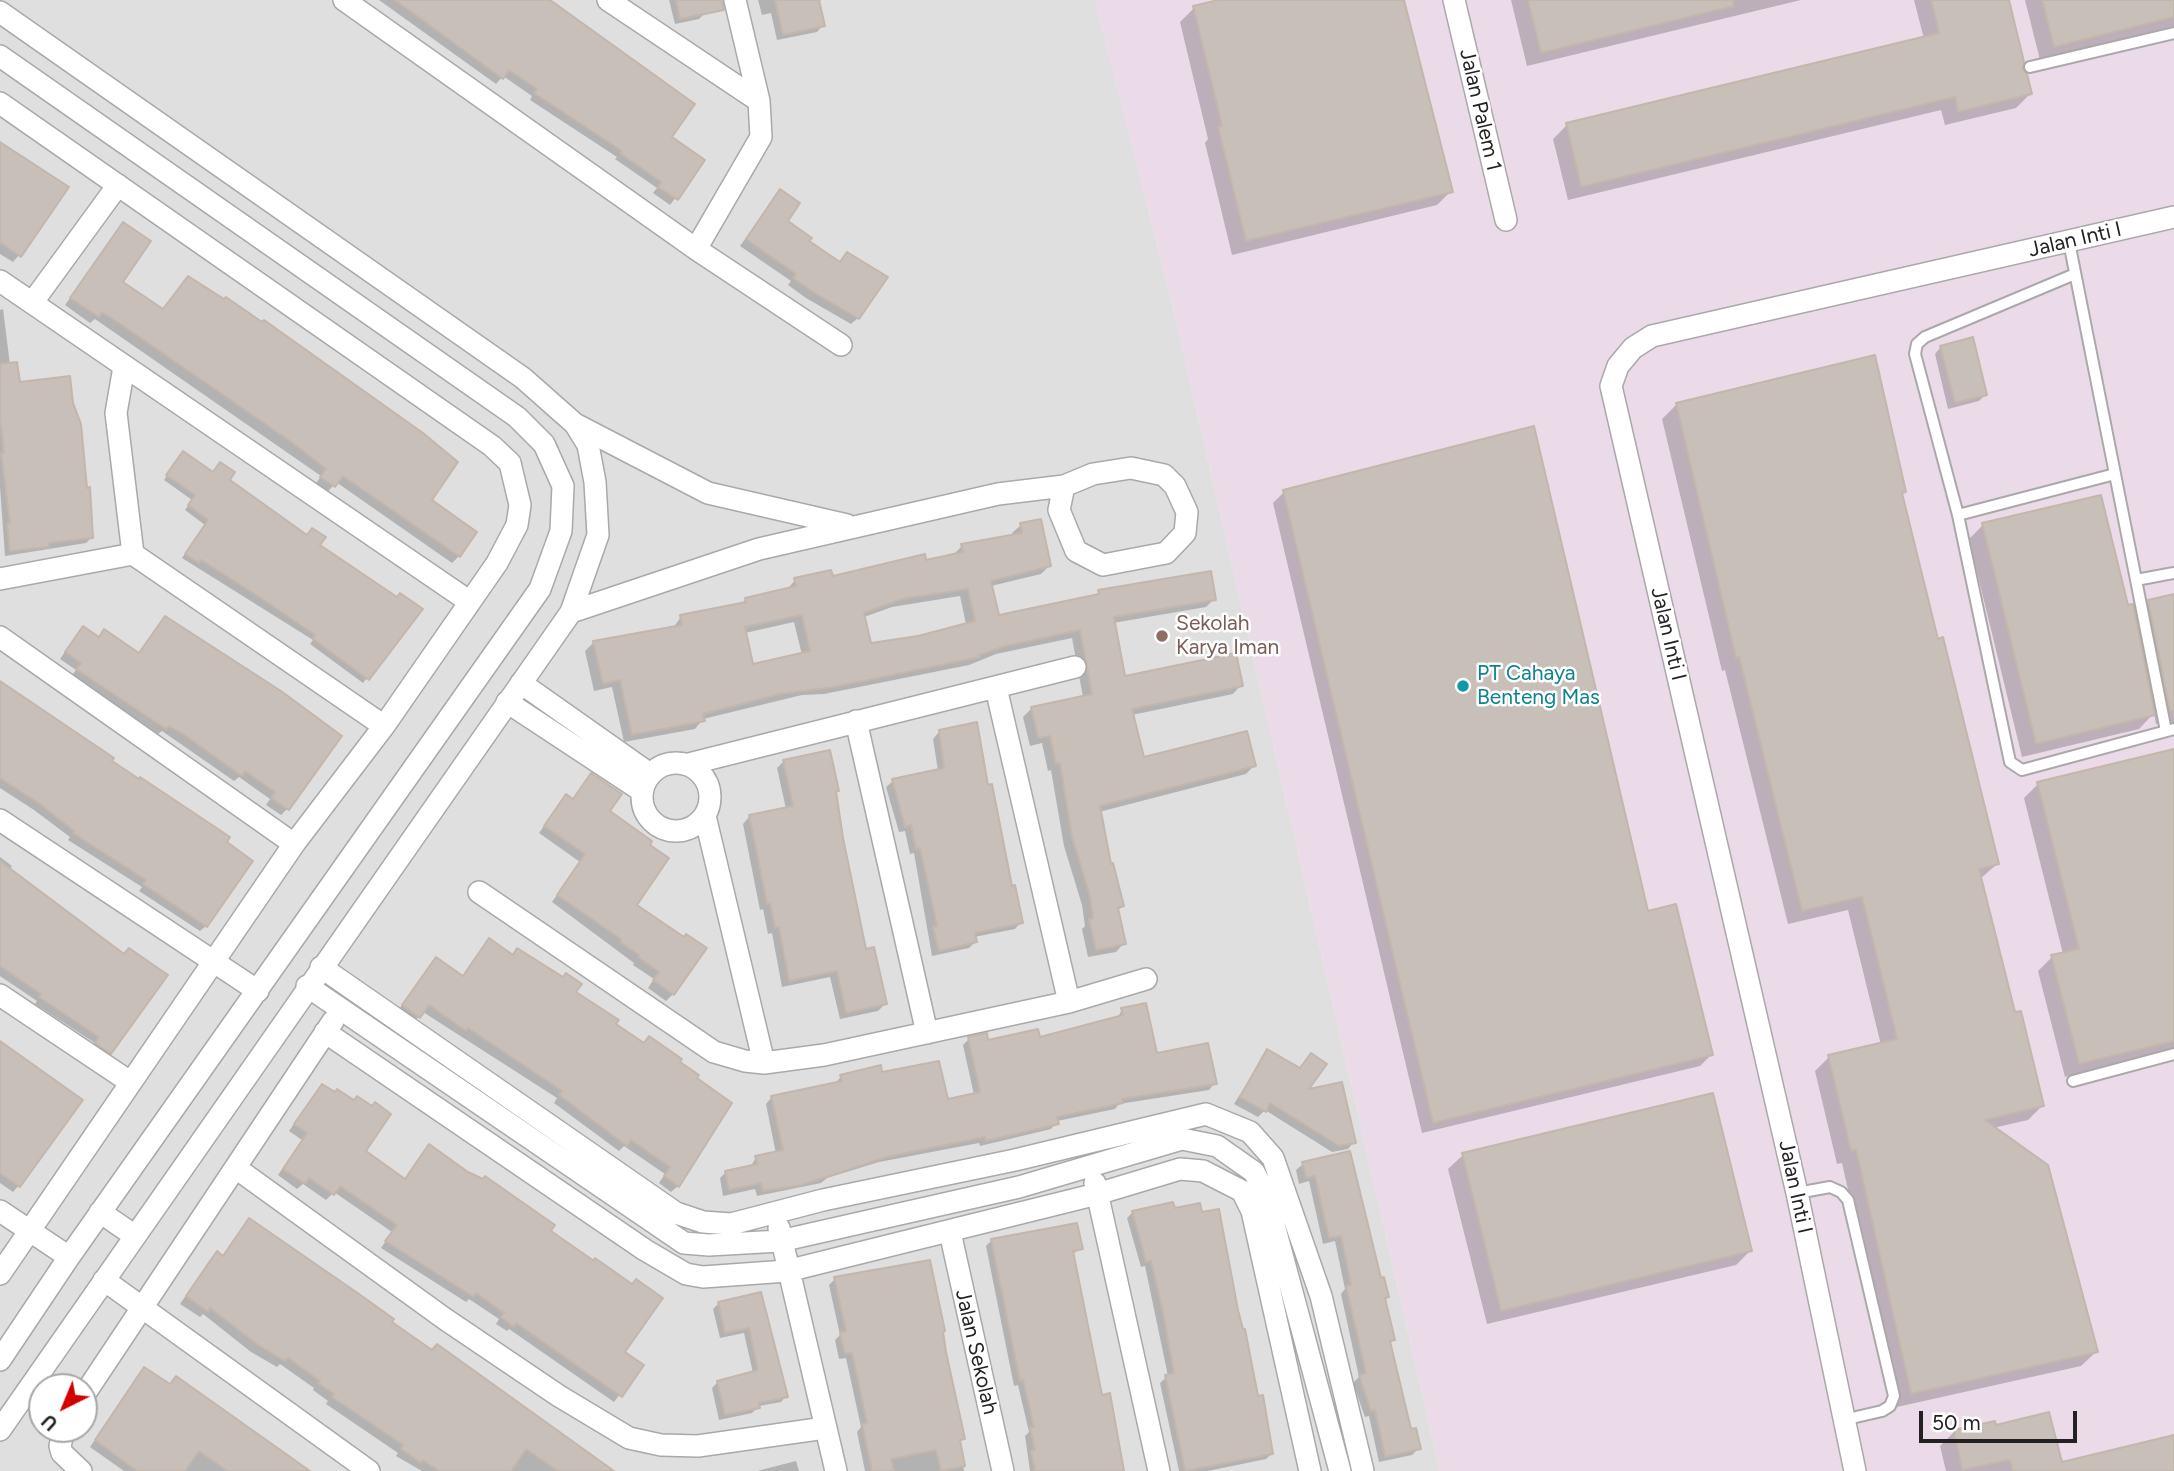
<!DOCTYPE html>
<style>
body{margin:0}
#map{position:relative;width:2174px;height:1471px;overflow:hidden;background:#f2efe9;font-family:Figtree,sans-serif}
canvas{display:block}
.north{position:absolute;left:28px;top:1373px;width:70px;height:70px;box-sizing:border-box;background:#fff;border:2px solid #a7a7a7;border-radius:50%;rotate:223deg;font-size:19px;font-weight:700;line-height:28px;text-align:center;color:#222}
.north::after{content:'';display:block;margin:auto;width:24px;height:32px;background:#d40000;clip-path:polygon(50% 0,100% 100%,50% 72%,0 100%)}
.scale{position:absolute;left:1919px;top:1411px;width:158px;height:32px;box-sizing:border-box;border:4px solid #222;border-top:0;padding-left:9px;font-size:21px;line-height:24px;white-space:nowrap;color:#222;-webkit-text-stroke:5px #fff;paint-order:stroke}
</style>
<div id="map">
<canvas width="2174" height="1471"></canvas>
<div class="north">U</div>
<div class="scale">50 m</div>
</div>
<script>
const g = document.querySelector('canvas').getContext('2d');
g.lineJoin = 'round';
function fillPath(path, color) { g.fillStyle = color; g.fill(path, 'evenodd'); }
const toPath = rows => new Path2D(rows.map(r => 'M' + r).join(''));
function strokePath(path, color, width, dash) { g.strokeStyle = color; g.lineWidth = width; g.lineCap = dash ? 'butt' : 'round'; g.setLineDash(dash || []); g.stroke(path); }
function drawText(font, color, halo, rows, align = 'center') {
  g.font = font + ' Figtree,sans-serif'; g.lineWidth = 5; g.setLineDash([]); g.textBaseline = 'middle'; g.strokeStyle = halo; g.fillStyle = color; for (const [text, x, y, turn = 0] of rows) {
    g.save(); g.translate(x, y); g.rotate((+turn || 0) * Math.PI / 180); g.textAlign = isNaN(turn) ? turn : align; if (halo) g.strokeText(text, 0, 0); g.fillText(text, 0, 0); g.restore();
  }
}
fillPath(toPath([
 [0,0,1095,0,1173,307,1440,1471,0,1471],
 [42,1387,84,1387,84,1429,42,1429]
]), '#e0dfdf');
fillPath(toPath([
 [1095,0,2174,0,2174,1471,1440,1471,1173,307]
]), '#ebdbe8');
fillPath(toPath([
 [379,0,547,0,669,138,703,161,670,205,653,193,657,188,615,159,617,157,530,100,532,96,503,76,496,84],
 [669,0,702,0,705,13,699,19,675,24],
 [758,0,821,0,818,3,823,25,817,32,777,40,771,13,762,15],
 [1226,0,1403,0,1451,191,1437,205,1232,255,1205,143,1208,139,1180,22,1194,8],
 [1511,0,1801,0,1527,66],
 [1914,0,2007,0,2021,70,2030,94,2016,108,1945,125,1941,110,1568,200,1553,139,1567,125,1924,39],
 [2025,0,2174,0,2174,26,2040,60],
 [0,143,19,255,13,262,0,254],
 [780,191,785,222,807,242,858,318,851,324,806,298,788,285,791,281,740,246],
 [124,224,121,282,429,500,459,556,452,563,336,482,327,493,315,485,321,476,95,319,90,323,65,305],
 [3,309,10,365,92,537,86,543,5,556,0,487,0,310],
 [1941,347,1985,395,1979,401,1948,409,1935,354],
 [1677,404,1904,492,1901,495,1937,641,1997,864,1980,879,2013,1015,2042,1106,2028,1120,1993,1128,2096,1352,2081,1366,1897,1407,1842,1163,1837,1164,1815,1071,1829,1057,1881,1045,1848,910,1788,924,1725,670,1722,671,1662,419],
 [179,457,227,480,396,599,420,609,363,683,310,644,313,640,182,558,205,525,185,510,192,500,164,480],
 [1284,492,1647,913,1711,1055,1700,1066,1422,1133,1273,503],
 [1021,525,1050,565,1041,574,991,586,998,617,1095,597,1099,592,1214,599,1206,607,1113,623,1124,678,1241,685,1233,694,1132,715,1143,759,1254,766,1246,774,1099,812,1109,866,1122,906,1117,911,1124,943,1116,952,1088,957,1082,929,1085,926,1082,905,1064,846,1051,770,1048,771,1042,743,1030,746,1023,717,1032,708,1083,697,1072,638,996,654,969,665,824,694,802,695,703,719,695,729,624,742,612,687,594,691,585,651,594,642,673,628,681,617,740,605,746,599,787,590,795,580,831,578,954,554,962,546,1013,537,1012,533],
 [960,596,966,624,949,631,870,645,864,617,892,607],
 [794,622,802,655,752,666,745,633],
 [1983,525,2127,607,2134,617,2149,602,2174,596,2174,726,2170,727,2169,721,2156,724,2154,713,2139,729,2022,757,1969,539],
 [159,625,287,809,281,815,266,805,270,799,239,777,234,781,162,731,158,734,71,676,76,670,60,659,77,635,98,638,105,631,138,655],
 [0,682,110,762,206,926,200,931,139,891,142,887,68,840,70,837,34,810,0,788],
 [939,732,987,787,1021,922,1015,929,974,937,975,942,969,948,932,956,914,853,910,854,905,831,899,832,886,787,893,781,938,771,933,739],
 [2174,751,2174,1050,2065,1077,2038,971,2052,957,2063,954,2024,798,2038,784],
 [784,761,837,790,835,793,842,839,865,951,885,1004,878,1011,840,1019,830,977,782,987,772,933,768,934,763,909,760,910,743,824,750,816,786,809,777,768],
 [566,796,572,800,635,905,673,994,666,1001,648,988,654,979,633,965,634,963,552,902,580,862,539,833],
 [0,857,12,866,10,869,123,956,110,1053,104,1058,91,1049,95,1043,35,1004,37,1001,0,976],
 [518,950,614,1025,678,1186,671,1192,659,1183,665,1174,624,1146,619,1151,554,1103,557,1098,423,1012,413,1023,397,1012,436,959,462,977,512,956],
 [1122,1010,1156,1055,1215,1083,1209,1090,1119,1104,1115,1109,1057,1121,1051,1129,980,1146,979,1143,879,1162,827,1178,821,1183,757,1196,755,1189,723,1196,720,1178,726,1172,750,1167,756,1158,776,1154,766,1104,772,1097,835,1083,841,1077,881,1074,946,1101,974,1095,963,1045,969,1039,987,1042,1039,1039,1117,1018],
 [0,1043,19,1185,13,1192,0,1183],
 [1267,1051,1299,1070,1311,1055,1305,1092,1354,1142,1348,1149,1332,1152,1265,1110,1258,1117,1234,1104],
 [316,1092,363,1151,404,1180,429,1147,549,1231,623,1352,642,1365,614,1402,509,1329,507,1331,496,1324,499,1319,469,1299,466,1302,381,1248,392,1232,334,1192,326,1200,303,1184,297,1189,278,1175,302,1140,289,1131],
 [1349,1154,1380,1280,1387,1297,1384,1300,1393,1340,1389,1344,1410,1431,1419,1448,1412,1455,1379,1462,1369,1416,1365,1417,1353,1383,1359,1377,1341,1294,1345,1289,1335,1241,1323,1244,1309,1181,1299,1184,1296,1170,1303,1164],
 [1463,1155,1751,1250,1736,1265,1487,1324,1448,1169],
 [1133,1212,1257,1398,1271,1454,1266,1459,1208,1471,1179,1471,1160,1383,1168,1376,1145,1266,1141,1267,1127,1218],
 [243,1227,389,1323,610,1471,422,1471,396,1456,398,1453,326,1404,328,1401,313,1390,314,1388,280,1364,277,1367,251,1352,203,1314,200,1317,180,1304,210,1260,217,1254,222,1257],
 [992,1240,1081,1248,1072,1255,1101,1397,1123,1471,1030,1471,1025,1436,1029,1432,1018,1385,1014,1386,986,1246],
 [835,1279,941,1333,963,1438,959,1443,964,1471,865,1471,857,1432,861,1427,846,1358,839,1359,835,1340,840,1335,829,1285],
 [760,1295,786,1396,781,1402,759,1406,752,1413,719,1420,712,1388,718,1382,753,1373,744,1333,720,1338,713,1309,719,1303],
 [144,1369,301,1471,124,1471,90,1447],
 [1995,1427,2061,1464,2174,1437,2174,1471,1946,1471,1940,1446,1954,1432],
 [796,1461,799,1471,757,1471]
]), '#0003');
const building = toPath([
 [395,0,550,0,695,104,672,137,705,160,678,200,658,187,661,182,620,153,622,151,534,93,537,89,509,70,503,79,395,0],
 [676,0,722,0,724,10,680,19,676,0],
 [775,0,819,0,825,26,783,35,775,0],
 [1218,0,1404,0,1453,192,1246,241,1218,127,1222,126,1193,6,1218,0],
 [1528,0,1733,0,1734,6,1541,53,1528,0],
 [1931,0,2009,0,2024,62,2023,69,2027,74,2032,94,1958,112,1955,97,1581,187,1566,123,1939,33,1931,0],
 [2042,0,2174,0,2174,17,2054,47,2042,0],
 [0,142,69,187,21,257,0,242,0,142],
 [780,189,800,203,788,221,812,238,809,241,840,262,847,252,888,277,859,319,813,292,793,278,796,274,746,239,780,189],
 [123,222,151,241,123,282,163,309,188,276,224,299,226,297,262,322,264,320,423,433,458,462,432,500,477,532,460,557,343,476,335,487,320,477,326,469,290,441,122,325,102,312,99,317,70,298,123,222],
 [1973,337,1987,395,1955,403,1940,346,1973,337],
 [1875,355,1906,492,1902,493,1938,639,1943,637,1999,864,1979,869,2015,1012,2021,1011,2044,1106,1985,1120,2048,1165,2098,1352,1911,1394,1856,1150,1851,1151,1828,1055,1897,1039,1862,897,1802,911,1739,657,1736,658,1676,403,1875,355],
 [17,362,20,382,70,376,73,403,81,424,87,488,90,487,93,538,49,543,49,547,10,551,7,523,10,523,1,453,4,453,0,417,0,364,17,362],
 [1534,426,1648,911,1676,904,1713,1055,1433,1123,1283,490,1534,426],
 [183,451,213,472,220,462,235,472,230,480,307,535,312,528,326,537,320,545,397,597,400,593,423,609,369,680,313,639,315,635,258,596,201,560,199,563,185,554,208,520,188,505,195,495,166,475,183,451],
 [2101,495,2128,605,2133,604,2155,715,2036,744,1982,523,2101,495],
 [1041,519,1051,566,991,581,999,615,1099,594,1098,590,1211,571,1216,600,1114,617,1125,676,1236,653,1243,686,1132,709,1144,757,1247,731,1256,766,1100,806,1111,864,1113,863,1124,906,1118,908,1126,944,1096,950,1089,919,1093,918,1090,896,1072,837,1060,763,1056,764,1050,736,1038,738,1031,707,1092,694,1080,630,1006,646,979,655,980,657,834,687,780,694,703,714,705,721,632,735,620,680,603,684,593,641,682,625,680,615,746,602,745,598,796,586,794,578,831,570,833,576,925,554,926,560,963,552,961,544,1022,533,1020,523,1041,519],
 [968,589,975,621,918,636,871,643,864,613,902,599,968,589],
 [802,615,810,651,753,664,745,627,802,615],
 [2174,594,2174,710,2170,711,2148,600,2174,594],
 [165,616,281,691,342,736,289,810,271,798,275,792,245,771,242,776,183,734,169,726,166,729,76,669,81,663,65,652,83,626,99,637,104,629,139,653,165,616],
 [0,681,114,758,112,761,139,779,140,777,230,837,227,842,253,861,207,927,143,884,146,880,73,833,74,831,40,804,0,778,0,681],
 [977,722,988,785,992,784,1012,886,1015,885,1023,923,975,933,977,942,939,951,933,927,937,926,920,848,916,849,911,825,905,827,892,779,944,768,939,730,977,722],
 [2174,749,2174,1041,2079,1064,2051,955,2079,949,2037,782,2174,749],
 [830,750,839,791,836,791,843,838,866,949,874,947,887,1004,846,1013,837,971,789,981,779,927,775,928,770,903,767,904,749,815,793,806,783,760,830,750],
 [591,773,622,794,610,811,652,841,650,845,669,858,637,905,684,937,686,934,707,948,674,995,653,980,659,972,638,957,639,955,620,942,621,939,557,895,585,854,544,826,566,794,573,799,591,773],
 [0,861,124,954,129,948,168,975,111,1054,95,1043,99,1037,39,997,41,994,0,966,0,861],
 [489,938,513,955,517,948,563,977,566,973,582,984,576,992,619,1020,616,1024,644,1043,649,1036,682,1059,680,1062,699,1075,697,1078,732,1103,679,1187,664,1176,670,1167,631,1140,627,1146,559,1095,562,1091,468,1028,466,1031,429,1005,420,1018,402,1005,436,957,463,976,489,938],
 [1146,1003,1157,1053,1208,1043,1217,1084,1122,1099,1123,1103,1057,1117,1059,1124,986,1141,985,1137,887,1157,802,1185,763,1191,761,1183,729,1190,725,1171,757,1164,755,1156,783,1150,771,1096,842,1081,840,1075,881,1065,882,1072,939,1061,948,1099,980,1092,968,1037,987,1033,988,1040,1038,1029,1040,1037,1123,1015,1121,1008,1146,1003],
 [0,1041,83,1100,20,1187,0,1173,0,1041],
 [1267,1049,1300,1068,1311,1053,1327,1064,1309,1089,1342,1082,1356,1143,1339,1146,1270,1103,1266,1112,1240,1097,1267,1049],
 [322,1084,335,1092,337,1089,354,1100,357,1096,372,1106,375,1102,391,1114,366,1151,405,1179,429,1144,468,1172,483,1179,485,1176,542,1216,555,1225,551,1231,594,1261,595,1258,632,1284,636,1279,663,1298,625,1352,644,1365,622,1397,516,1323,514,1327,501,1317,504,1313,476,1293,474,1297,385,1241,397,1225,340,1186,334,1195,309,1178,305,1184,283,1169,307,1133,294,1124,322,1084],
 [1713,1093,1752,1251,1501,1311,1462,1153,1713,1093],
 [1350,1151,1381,1278,1384,1277,1389,1297,1385,1298,1395,1340,1390,1341,1411,1429,1416,1428,1421,1449,1385,1457,1375,1410,1371,1411,1359,1375,1366,1373,1346,1286,1351,1285,1341,1236,1329,1238,1315,1176,1306,1178,1302,1162,1350,1151],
 [1173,1202,1175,1208,1200,1203,1202,1212,1219,1209,1238,1310,1243,1329,1245,1329,1258,1396,1263,1395,1273,1454,1185,1471,1165,1375,1174,1373,1162,1308,1151,1261,1146,1262,1132,1211,1173,1202],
 [249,1218,359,1294,394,1319,392,1322,432,1350,437,1344,614,1471,558,1471,526,1449,511,1471,439,1471,423,1460,421,1463,401,1449,403,1445,332,1397,334,1394,318,1383,320,1381,288,1358,285,1361,258,1345,210,1308,208,1312,186,1296,217,1251,223,1256,249,1218],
 [1077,1223,1083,1249,1073,1251,1102,1395,1110,1393,1124,1471,1035,1471,1031,1451,1035,1450,1030,1428,1034,1427,1023,1380,1020,1381,1016,1362,991,1239,1077,1223],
 [930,1260,945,1331,943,1332,946,1352,965,1439,960,1440,965,1466,941,1471,936,1450,891,1459,894,1471,872,1471,862,1424,867,1423,852,1353,845,1354,840,1333,846,1331,834,1277,930,1260],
 [761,1292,788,1397,759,1403,760,1408,725,1415,717,1381,758,1370,749,1328,725,1333,718,1302,761,1292],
 [144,1367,170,1384,176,1376,310,1471,227,1471,199,1451,185,1471,137,1471,95,1440,144,1367],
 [2049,1412,2062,1462,2174,1435,2174,1471,2013,1471,2010,1460,1962,1470,1954,1430,1995,1421,1996,1425,2049,1412]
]);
fillPath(building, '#c7bfb8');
strokePath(building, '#c4b6ab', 2);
const service = toPath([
 [2030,67,2174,33],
 [2069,242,2166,731],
 [2075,274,1925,337,1917,344,1915,354,1958,515,2010,762,2022,770,2174,729],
 [1958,515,2115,474],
 [2136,580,2174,573],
 [2073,1081,2174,1054],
 [1797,1193,1830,1187,1841,1192,1848,1200,1894,1396,1890,1406,1882,1411,1843,1420]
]);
const minor = toPath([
 [344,0,696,249,841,345],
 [608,0,759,101],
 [1454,0,1506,220],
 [0,12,523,378,575,424,588,445,595,482,598,535,571,612,0,1430],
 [0,56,517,417,544,444,563,486,561,531,540,589,69,1257,0,1360],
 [0,103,492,446,510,463,520,505,517,525,497,563,384,726,294,844,0,1274],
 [696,249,761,137,759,101,735,0],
 [0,281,470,602],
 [32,303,118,185],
 [124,367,116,413,133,554,384,726],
 [575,424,708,493,847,525],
 [0,579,133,554],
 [571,612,759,549,998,494,1064,486,1093,474,1131,468,1164,475,1175,486,1187,512,1185,533,1166,553,1103,565,1076,551,1059,510,1064,486],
 [0,637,294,844],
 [521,683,650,774],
 [996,688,1069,1002],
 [507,702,642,791],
 [856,721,927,1033],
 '642 797a34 34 0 1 1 68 0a34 34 0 1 1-68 0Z',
 [689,764,1075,667],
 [705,816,764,1063],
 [0,820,258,991],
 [479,892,714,1052,745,1061,764,1063,824,1055,1069,1002,1146,979],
 [321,967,676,1213,703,1222,731,1224,823,1200,1015,1160,1206,1114,1250,1132,1273,1158,1321,1296,1363,1471],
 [307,986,684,1243,709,1245,780,1241,1019,1187,1182,1139,1217,1146,1254,1172,1266,1195,1340,1471],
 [0,995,130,1082],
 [325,1032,645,1250,686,1274,703,1277,787,1271,1097,1194,1180,1169,1203,1171,1242,1191,1252,1211,1310,1471],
 [236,1168,445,1319,559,1396,629,1438,661,1445,698,1446,825,1428],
 [1095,1183,1159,1471],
 [0,1211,69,1257],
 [100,1212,135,1236],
 [779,1228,836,1471],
 [950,1232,1003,1471],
 [104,1280,369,1471],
 [84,1395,333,1021],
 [64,1429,60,1446,62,1453,81,1471],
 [1855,1471,1797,1193,1611,386,1618,366,1633,348,1652,336,2174,217]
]);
strokePath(service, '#a9a9a9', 14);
strokePath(minor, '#a9a9a9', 24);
strokePath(service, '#fff', 10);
strokePath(minor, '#fff', 21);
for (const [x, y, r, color] of [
 [1162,636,7,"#8d6e63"],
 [1463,686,7,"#0f9aa8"]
]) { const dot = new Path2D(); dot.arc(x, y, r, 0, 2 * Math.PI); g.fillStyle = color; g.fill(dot); strokePath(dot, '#fff', 2.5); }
drawText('21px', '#222', '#fff', [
 ["Jalan Palem 1",1480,110,77],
 ["Jalan Inti I",2075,240,-13],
 ["Jalan Inti I",1668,634,77],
 ["Jalan Inti I",1795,1187,78],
 ["Jalan Sekolah",976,1352,77]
]);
drawText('21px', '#785e54', '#fff', [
 ["Sekolah",1176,624],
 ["Karya Iman",1176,648]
], 'left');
drawText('21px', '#0d838f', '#fff', [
 ["PT Cahaya",1477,674],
 ["Benteng Mas",1477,698]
], 'left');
</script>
